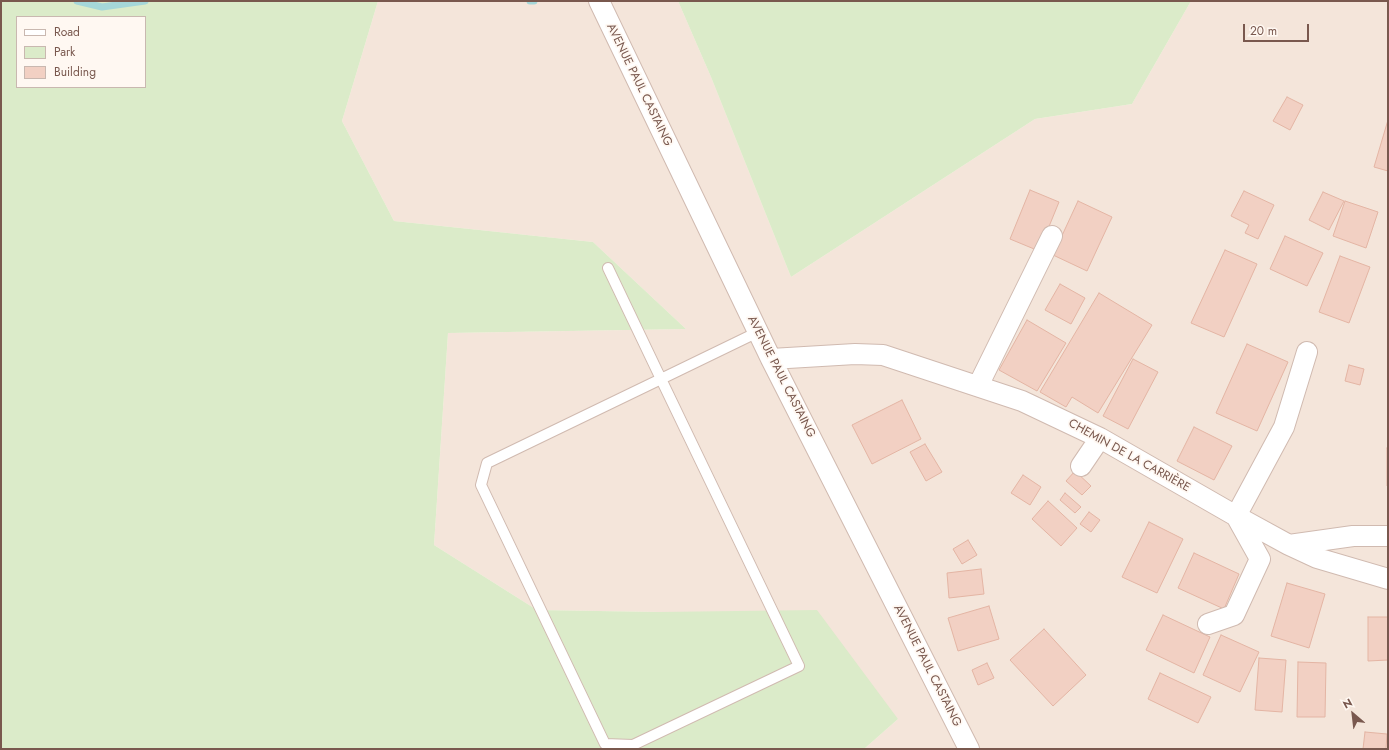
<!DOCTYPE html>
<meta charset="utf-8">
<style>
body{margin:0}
#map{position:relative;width:1389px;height:750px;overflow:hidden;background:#fdf4eb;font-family:Jost,sans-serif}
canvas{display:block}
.frame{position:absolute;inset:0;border:2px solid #79584e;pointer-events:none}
.legend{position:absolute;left:16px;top:16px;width:130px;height:72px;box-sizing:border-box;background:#fff8f2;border:1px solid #c9b8b0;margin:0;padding:5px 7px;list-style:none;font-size:12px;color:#79584e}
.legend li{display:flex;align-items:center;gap:8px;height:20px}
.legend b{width:20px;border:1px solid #c9b8b0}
.north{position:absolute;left:1333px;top:694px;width:40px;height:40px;-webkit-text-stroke:3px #fff8f2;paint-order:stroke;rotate:332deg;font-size:11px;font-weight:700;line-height:16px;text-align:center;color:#79584e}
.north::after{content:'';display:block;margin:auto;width:14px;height:18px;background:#79584e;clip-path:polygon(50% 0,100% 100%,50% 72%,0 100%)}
.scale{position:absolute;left:1243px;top:24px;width:66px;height:18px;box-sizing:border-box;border:2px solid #79584e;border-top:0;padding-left:5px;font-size:12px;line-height:14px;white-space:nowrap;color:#79584e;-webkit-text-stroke:3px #fff8f2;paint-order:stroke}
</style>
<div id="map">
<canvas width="1389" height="750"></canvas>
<div class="frame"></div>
<ul class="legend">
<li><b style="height:5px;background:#fff"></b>Road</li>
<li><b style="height:11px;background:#dbebc9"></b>Park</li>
<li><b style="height:11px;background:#f2d0c3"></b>Building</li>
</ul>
<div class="north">N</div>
<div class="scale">20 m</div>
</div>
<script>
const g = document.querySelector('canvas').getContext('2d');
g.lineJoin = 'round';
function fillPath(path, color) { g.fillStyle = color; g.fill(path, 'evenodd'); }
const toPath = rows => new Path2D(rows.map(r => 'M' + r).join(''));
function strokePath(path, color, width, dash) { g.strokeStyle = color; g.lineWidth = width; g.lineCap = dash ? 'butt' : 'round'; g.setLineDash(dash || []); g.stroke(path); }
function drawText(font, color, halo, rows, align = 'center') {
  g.font = font + ' Jost,sans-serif'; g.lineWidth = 3.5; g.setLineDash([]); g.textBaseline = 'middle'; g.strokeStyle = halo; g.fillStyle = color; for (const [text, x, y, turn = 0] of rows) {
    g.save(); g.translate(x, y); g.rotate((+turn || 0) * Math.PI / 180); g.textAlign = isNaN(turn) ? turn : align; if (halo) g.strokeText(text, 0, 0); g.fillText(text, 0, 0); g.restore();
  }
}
fillPath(toPath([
 [378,1,678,1,711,77,791,277,1035,119,1132,104,1191,1,1388,1,1388,749,864,749,898,719,658,612,537,610,434,545,448,333,686,329,593,242,394,221,342,121]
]), '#f4e5da');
fillPath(toPath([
 [1,1,378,1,342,121,394,221,593,242,686,329,448,333,434,545,537,610,658,612,817,610,898,719,864,749,1,749],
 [17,17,145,17,145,87,17,87],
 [678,1,1191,1,1132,104,1035,119,791,277,711,77]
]), '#dbebc9');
strokePath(toPath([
 [77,1,102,7,145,1],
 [530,1,534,1]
]), '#a5d7d9', 7);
const building = toPath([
 [1287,97,1303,105,1290,130,1273,121,1287,97],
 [1388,120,1388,171,1374,167,1388,120],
 [1030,190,1059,202,1039,251,1010,239,1030,190],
 [1244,191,1274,205,1258,239,1245,233,1249,225,1231,216,1244,191],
 [1323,192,1344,201,1329,230,1309,220,1323,192],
 [1078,201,1112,217,1087,271,1053,255,1078,201],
 [1345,201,1378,212,1366,248,1333,236,1345,201],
 [1285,236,1323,253,1307,286,1270,269,1285,236],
 [1225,250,1257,264,1224,337,1191,323,1225,250],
 [1340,256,1370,267,1349,323,1319,312,1340,256],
 [1060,284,1085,298,1071,324,1045,310,1060,284],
 [1099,293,1152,325,1098,413,1072,397,1066,407,1040,392,1099,293],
 [1027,320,1066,343,1037,391,999,370,1027,320],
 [1247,344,1288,362,1257,431,1216,413,1247,344],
 [1133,359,1158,372,1128,429,1103,416,1133,359],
 [1349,365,1364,369,1360,385,1345,381,1349,365],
 [902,400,921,439,872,464,852,425,902,400],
 [1194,427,1232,446,1214,480,1177,461,1194,427],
 [925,444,942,472,926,481,910,452,925,444],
 [1387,448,1388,448,1388,486,1387,486,1387,448],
 [1075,471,1091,486,1082,495,1066,481,1075,471],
 [1023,475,1041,487,1030,505,1011,493,1023,475],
 [1065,493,1081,507,1075,513,1060,500,1065,493],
 [1048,501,1077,528,1061,546,1032,519,1048,501],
 [1089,512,1100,520,1091,532,1080,524,1089,512],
 [1149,522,1183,539,1157,593,1122,577,1149,522],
 [968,540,977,555,962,564,953,549,968,540],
 [1194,553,1239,574,1224,609,1178,588,1194,553],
 [981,569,984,594,949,598,947,573,981,569],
 [1287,583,1325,594,1309,648,1271,636,1287,583],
 [989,606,999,639,958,651,948,618,989,606],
 [1163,615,1210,637,1194,673,1146,650,1163,615],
 [1368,617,1388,617,1388,660,1368,661,1368,617],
 [1044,629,1086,675,1053,706,1010,660,1044,629],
 [1221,635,1259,652,1240,692,1203,675,1221,635],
 [1259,658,1286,660,1282,712,1255,710,1259,658],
 [1298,662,1326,663,1325,717,1297,717,1298,662],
 [987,663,994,678,978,685,972,670,987,663],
 [1160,673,1211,697,1198,723,1148,699,1160,673],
 [1365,732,1387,734,1386,749,1363,749,1365,732]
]);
fillPath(building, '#f2d0c3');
strokePath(building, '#e4b5a4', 1);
const lane = toPath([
 [608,268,661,379,799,666,633,745,605,744,481,485,487,463,661,379,758,332]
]);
const street = toPath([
 [599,1,771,359,969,749],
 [771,359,855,354,883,355,1022,401,1100,438,1236,516,1289,545,1353,536,1388,536],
 [978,386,1052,236],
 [1081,466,1100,438],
 [1289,545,1317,558,1388,579],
 [1208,624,1234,615,1260,559,1236,516,1284,427,1307,352]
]);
strokePath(lane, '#d0bab0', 12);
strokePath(street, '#d0bab0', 22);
strokePath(lane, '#fff', 10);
strokePath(street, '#fff', 20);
drawText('12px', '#79584e', '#fff8f2', [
 ["AVENUE PAUL CASTAING",639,85,64],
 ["AVENUE PAUL CASTAING",781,377,63],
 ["CHEMIN DE LA CARRIÈRE",1129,456,29],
 ["AVENUE PAUL CASTAING",927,666,63]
]);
</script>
